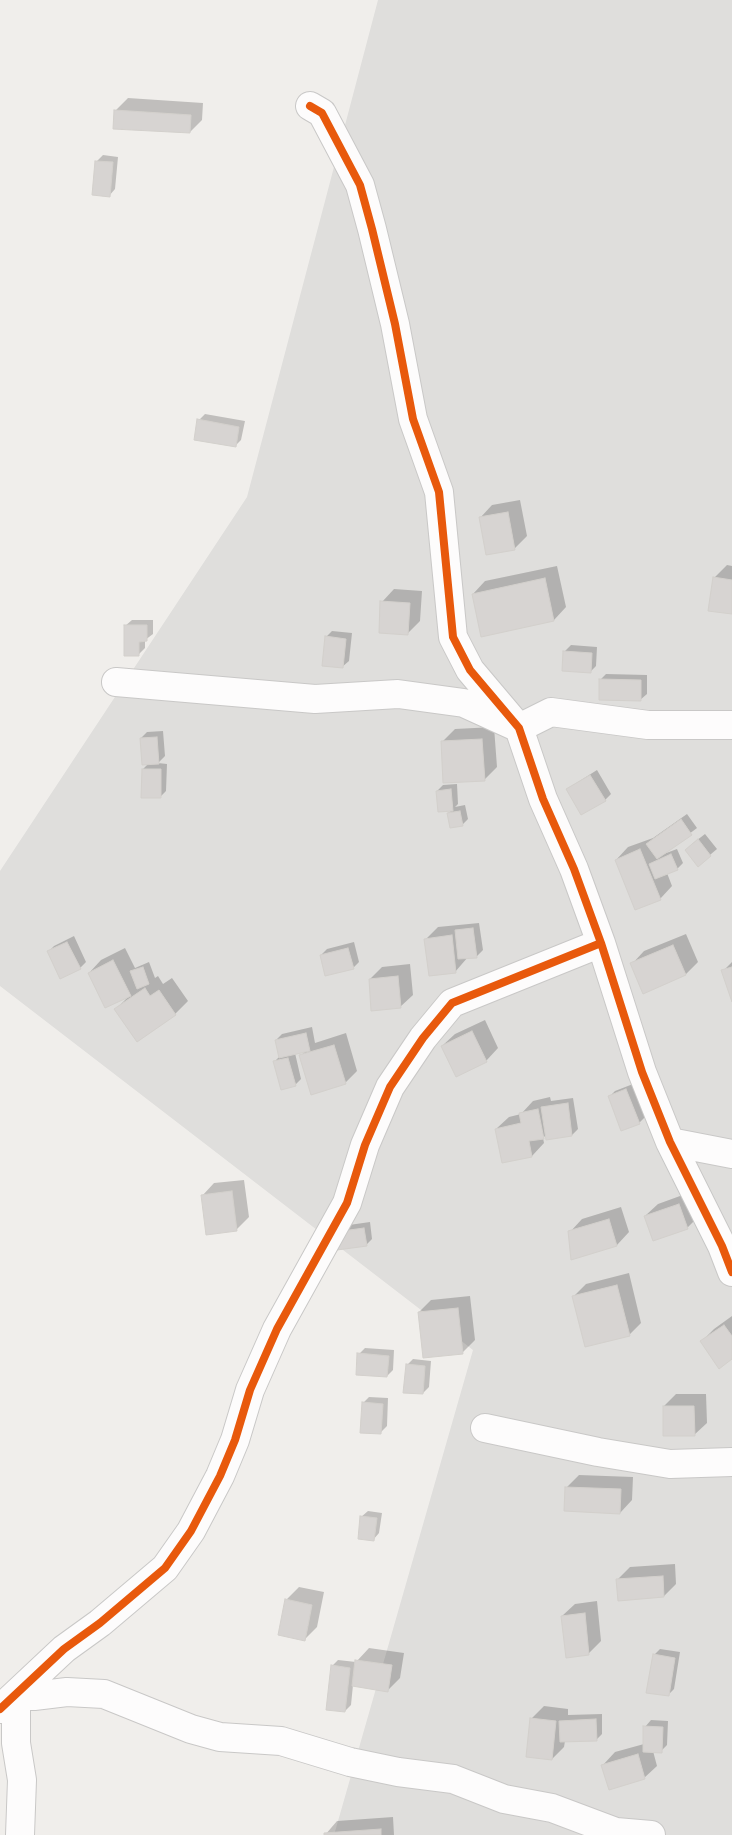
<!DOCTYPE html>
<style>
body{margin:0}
canvas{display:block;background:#f0eeeb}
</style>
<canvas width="732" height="1835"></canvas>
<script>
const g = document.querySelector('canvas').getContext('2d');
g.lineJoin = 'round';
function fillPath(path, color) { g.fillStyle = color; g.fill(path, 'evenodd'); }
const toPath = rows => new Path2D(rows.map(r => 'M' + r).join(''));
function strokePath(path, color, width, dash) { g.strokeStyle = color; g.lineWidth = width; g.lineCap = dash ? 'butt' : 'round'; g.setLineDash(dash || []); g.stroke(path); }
fillPath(toPath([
 [378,0,732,0,732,1835,334,1835,473,1350,0,986,0,871,247,497]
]), '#dfdedc');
fillPath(toPath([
 [128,98,203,103,202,120,190,132,115,111],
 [103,155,118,157,115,189,109,196,97,161],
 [205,414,245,421,241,440,235,446,199,420],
 [520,500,527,536,514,549,480,518,492,505],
 [727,565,732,566,732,613,714,578],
 [557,566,566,607,554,620,473,594,485,581],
 [394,589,422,591,420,621,408,633,382,602],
 [132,620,153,620,153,634,145,640,145,648,139,654,125,626],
 [332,631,352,633,349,661,342,667,326,637],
 [571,645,597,647,596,666,590,672,565,651],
 [606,674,647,675,647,694,640,700,600,680],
 [494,727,497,767,484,780,442,742,455,729],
 [163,731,165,756,158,763,167,764,166,791,160,797,143,769,149,763,141,738,147,732],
 [597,770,611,794,605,800,567,789],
 [457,784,458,804,455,807,465,805,468,819,462,825,448,813,452,810,437,791,443,785],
 [687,814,697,828,661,855,677,849,683,863,677,869,667,873,672,886,660,899,616,860,628,847,653,838],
 [705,834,717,849,698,865,692,844],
 [479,923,483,950,477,956,468,957,455,972,426,939,438,927],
 [686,934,698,962,686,974,632,964,644,951],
 [74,936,86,962,80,968,48,952,54,946],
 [354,942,359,962,353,968,321,955,327,949],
 [125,948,135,968,149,962,155,978,158,976,163,984,172,978,188,1001,175,1014,137,1040,116,1009,129,996,89,973,101,960],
 [732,962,732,998,723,971],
 [410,964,413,995,400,1007,370,979,382,967],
 [485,1020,498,1048,486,1061,442,1046,455,1034],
 [312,1027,315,1043,346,1033,357,1071,345,1083,301,1056,306,1050,295,1053,301,1079,295,1085,274,1062,280,1056,276,1040,282,1034],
 [633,1084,645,1117,639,1123,609,1097,615,1091],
 [550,1097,551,1101,573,1098,578,1129,572,1135,547,1134,543,1138,544,1143,532,1156,496,1129,509,1117,521,1114,533,1101],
 [244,1180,249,1217,236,1230,202,1196,214,1183],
 [691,1192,699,1216,687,1228,645,1216,658,1204],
 [621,1207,629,1232,617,1245,570,1232,582,1219],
 [370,1222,372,1239,366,1245,342,1226],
 [629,1273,641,1323,629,1335,574,1296,586,1284],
 [470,1296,475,1340,463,1352,419,1312,431,1300],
 [732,1316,732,1358,702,1341,714,1329],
 [365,1348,394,1350,393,1370,387,1376,359,1354],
 [413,1359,431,1361,429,1387,423,1393,407,1365],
 [676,1394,706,1394,707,1423,694,1435,664,1406],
 [369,1397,388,1398,387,1426,381,1432,363,1403],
 [579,1475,633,1477,632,1500,620,1513,567,1487],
 [368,1511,382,1513,379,1533,373,1540,361,1517],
 [675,1564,676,1584,664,1596,617,1580,630,1567],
 [299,1587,324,1592,317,1627,305,1639,286,1600],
 [597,1601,601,1641,588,1654,562,1616,575,1604],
 [369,1648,404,1653,400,1678,388,1690,353,1685,351,1705,345,1711,332,1666,338,1660,356,1662],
 [660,1649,680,1652,674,1689,668,1695,654,1655],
 [544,1706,568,1709,568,1715,602,1714,602,1734,596,1740,565,1741,564,1747,552,1759,532,1718],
 [651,1720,668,1721,667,1745,661,1751,653,1751,657,1766,644,1778,603,1765,615,1752,644,1744,645,1727],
 [393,1817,394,1835,325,1835,337,1821]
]), '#0003');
const building = toPath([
 [114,110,191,115,190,133,113,129,114,110],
 [95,161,113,162,110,197,92,195,95,161],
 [197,419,239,427,236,447,194,440,197,419],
 [508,512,515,550,486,555,479,517,508,512],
 [713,577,732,580,732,614,708,611,713,577],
 [545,578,554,621,481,637,472,594,545,578],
 [380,601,410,603,408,635,379,633,380,601],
 [124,625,147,625,147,641,139,642,139,656,124,656,124,625],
 [325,636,346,639,343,668,322,666,325,636],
 [563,651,592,653,591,673,562,671,563,651],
 [599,679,641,680,641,701,599,700,599,679],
 [157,737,159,764,142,765,140,738,157,737],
 [482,739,485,781,443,783,441,741,482,739],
 [142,769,161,769,161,798,141,798,142,769],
 [590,775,606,801,581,815,566,789,590,775],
 [451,789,453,811,438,812,436,791,451,789],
 [460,811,463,826,450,828,447,813,460,811],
 [681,819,692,835,657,859,646,844,681,819],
 [698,839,711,856,698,867,685,850,698,839],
 [640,849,661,900,635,910,615,860,640,849],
 [671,854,678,870,655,879,649,864,671,854],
 [473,928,477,958,458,959,455,930,473,928],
 [452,935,456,973,429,976,424,939,452,935],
 [67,942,81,969,60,979,47,951,67,942],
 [673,945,686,975,643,994,630,963,673,945],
 [348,948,354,969,325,976,320,955,348,948],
 [113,960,131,996,105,1008,88,973,113,960],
 [143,967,149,984,137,989,130,971,143,967],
 [732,967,732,1002,721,970,732,967],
 [398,976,401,1008,371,1011,369,979,398,976],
 [145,988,150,996,159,990,176,1015,137,1042,114,1009,145,988],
 [472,1031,487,1062,456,1077,441,1046,472,1031],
 [306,1033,310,1051,279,1058,275,1040,306,1033],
 [334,1045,346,1084,311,1095,299,1055,334,1045],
 [288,1058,296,1086,281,1090,273,1061,288,1058],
 [626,1089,640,1124,621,1131,608,1096,626,1089],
 [568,1103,572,1136,546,1140,541,1107,568,1103],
 [538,1109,544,1139,529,1141,532,1157,502,1163,495,1129,521,1123,519,1113,538,1109],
 [232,1191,237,1231,206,1235,201,1195,232,1191],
 [679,1204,688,1229,653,1241,644,1216,679,1204],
 [609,1219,617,1246,571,1260,568,1231,609,1219],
 [364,1228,367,1246,337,1250,335,1232,364,1228],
 [617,1285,630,1336,585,1347,572,1296,617,1285],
 [458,1308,463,1354,423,1358,418,1312,458,1308],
 [724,1325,732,1336,732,1359,719,1369,700,1341,724,1325],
 [357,1353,389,1356,387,1377,356,1375,357,1353],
 [406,1364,425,1366,423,1394,403,1393,406,1364],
 [362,1402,383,1404,381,1434,360,1433,362,1402],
 [663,1406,694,1406,695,1436,663,1436,663,1406],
 [565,1487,621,1489,620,1514,564,1511,565,1487],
 [360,1516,377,1518,374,1541,358,1539,360,1516],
 [663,1576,664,1597,618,1601,616,1579,663,1576],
 [285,1599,312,1605,305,1641,278,1635,285,1599],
 [585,1613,589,1655,566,1658,561,1616,585,1613],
 [653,1654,675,1658,669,1696,646,1693,653,1654],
 [355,1660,392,1665,388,1692,352,1686,355,1660],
 [331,1665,350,1668,345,1712,326,1710,331,1665],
 [530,1718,556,1721,552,1760,526,1757,530,1718],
 [596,1719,597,1741,560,1742,559,1721,596,1719],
 [643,1726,663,1727,662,1753,643,1752,643,1726],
 [638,1754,645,1779,609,1790,601,1765,638,1754],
 [381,1829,381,1835,324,1835,324,1833,381,1829]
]);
fillPath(building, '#d7d4d2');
strokePath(building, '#d3d0cc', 1);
const minor = toPath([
 [310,106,322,113,360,185,372,229,395,324,413,419,439,492,453,637,470,670,519,728,543,799,574,869,601,943,642,1072,670,1142,722,1246,732,1272],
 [116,682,315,699,398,694,464,703,519,728,551,712,648,725,732,725],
 [670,1142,732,1154],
 [485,1428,598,1452,670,1464,732,1462],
 [16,1695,34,1696,67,1692,104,1694,191,1729,220,1737,281,1741,350,1762,398,1772,453,1779,504,1799,552,1808,616,1832,651,1835],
 [16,1695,16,1743,22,1780,20,1835],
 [0,1709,64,1649,100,1623,165,1568,191,1531,220,1476,235,1440,250,1390,277,1329,347,1203,365,1145,390,1087,423,1038,452,1003,601,943]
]);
strokePath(minor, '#c9c8c7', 30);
strokePath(minor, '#fdfcfc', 28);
strokePath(toPath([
 [310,106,322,113,360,185,372,229,395,324,413,419,439,492,453,637,470,670,519,728,543,799,574,869,601,943,642,1072,670,1142,722,1246,732,1272],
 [0,1709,64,1649,100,1623,165,1568,191,1531,220,1476,235,1440,250,1390,277,1329,347,1203,365,1145,390,1087,423,1038,452,1003,601,943]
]), '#e8590c', 8);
</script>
